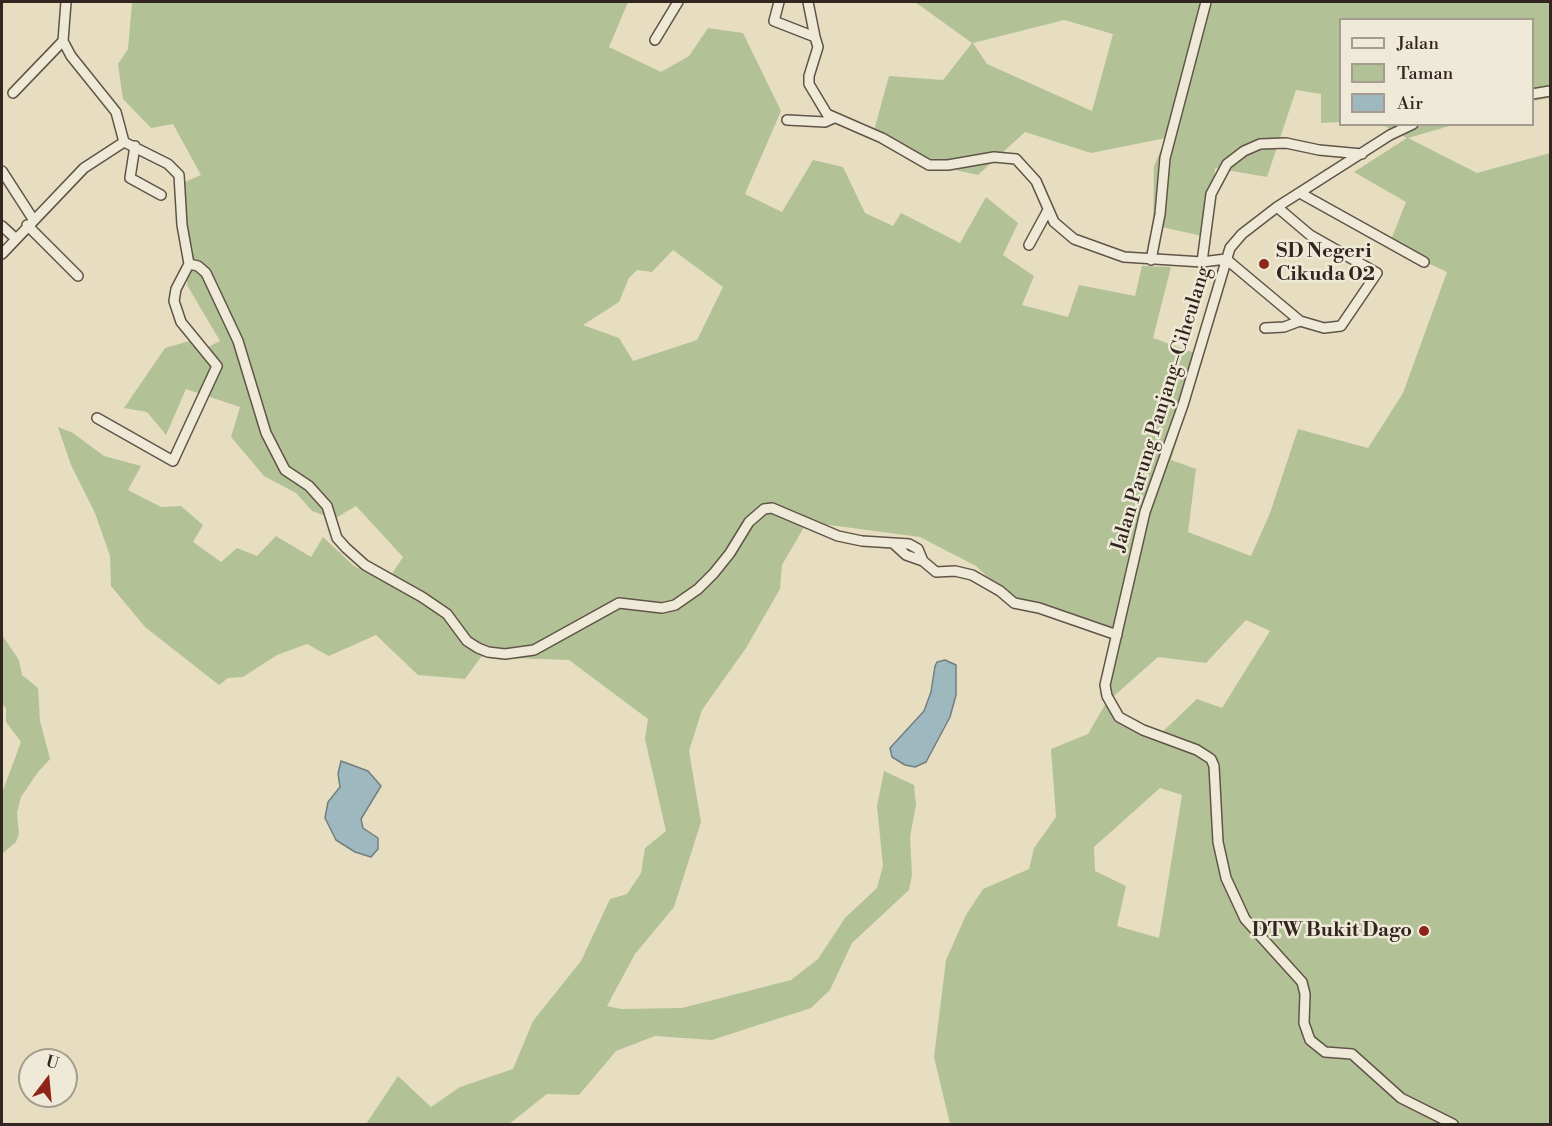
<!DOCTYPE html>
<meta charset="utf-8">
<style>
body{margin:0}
#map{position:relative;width:1552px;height:1126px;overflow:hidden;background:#e7dec2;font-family:"Libre Bodoni",serif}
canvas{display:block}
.frame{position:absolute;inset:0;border:3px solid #332620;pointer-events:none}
.legend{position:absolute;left:1339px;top:18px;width:195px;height:108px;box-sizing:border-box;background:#efead7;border:2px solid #a49c8e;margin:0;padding:8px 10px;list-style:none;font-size:18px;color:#332620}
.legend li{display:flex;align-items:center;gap:12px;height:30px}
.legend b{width:30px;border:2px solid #a49c8e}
.north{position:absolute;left:18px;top:1048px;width:60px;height:60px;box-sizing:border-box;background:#efead7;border:2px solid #a49c8e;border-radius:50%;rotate:16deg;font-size:16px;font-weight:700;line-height:24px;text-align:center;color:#332620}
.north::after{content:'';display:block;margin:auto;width:21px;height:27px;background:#8f2418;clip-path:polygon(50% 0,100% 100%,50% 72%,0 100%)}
</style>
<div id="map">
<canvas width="1552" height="1126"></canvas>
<div class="frame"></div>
<ul class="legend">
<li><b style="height:8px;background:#efead7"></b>Jalan</li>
<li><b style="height:16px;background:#b2c296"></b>Taman</li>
<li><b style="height:16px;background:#9db9bf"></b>Air</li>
</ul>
<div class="north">U</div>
</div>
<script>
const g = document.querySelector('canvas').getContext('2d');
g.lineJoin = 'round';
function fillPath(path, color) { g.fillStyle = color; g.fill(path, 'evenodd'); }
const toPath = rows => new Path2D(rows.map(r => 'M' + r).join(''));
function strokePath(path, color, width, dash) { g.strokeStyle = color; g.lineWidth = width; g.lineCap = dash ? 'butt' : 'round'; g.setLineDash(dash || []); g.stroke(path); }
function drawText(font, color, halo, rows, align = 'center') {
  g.font = font + ' "Libre Bodoni",serif'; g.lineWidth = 5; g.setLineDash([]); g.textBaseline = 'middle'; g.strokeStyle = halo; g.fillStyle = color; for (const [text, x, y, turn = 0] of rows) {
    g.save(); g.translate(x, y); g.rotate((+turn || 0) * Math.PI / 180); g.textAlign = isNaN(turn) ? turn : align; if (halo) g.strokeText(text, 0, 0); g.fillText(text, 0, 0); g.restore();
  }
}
fillPath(toPath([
 [132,2,628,2,609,47,661,72,689,56,708,28,743,33,781,111,745,194,782,212,813,160,843,167,865,213,893,226,901,213,960,243,986,197,1018,223,1003,255,1034,276,1022,305,1068,317,1079,285,1135,296,1142,266,1171,267,1153,338,1203,356,1171,460,1196,469,1188,532,1251,556,1270,513,1298,429,1368,448,1403,393,1447,272,1389,245,1406,202,1354,172,1407,138,1383,125,1453,125,1408,138,1477,173,1550,153,1550,1124,950,1124,934,1057,946,960,966,915,983,889,1029,869,1034,848,1056,817,1051,749,1088,734,1106,703,1105,680,1118,632,1012,600,976,566,920,537,807,522,782,565,780,589,746,648,702,710,689,751,701,822,674,907,635,954,607,1006,621,1009,682,1008,791,980,818,959,845,918,877,888,883,866,877,806,884,771,914,785,916,805,910,837,912,875,909,890,852,943,830,990,811,1008,712,1040,655,1036,616,1051,579,1095,547,1094,509,1124,366,1124,398,1076,431,1107,460,1087,513,1069,533,1021,581,961,610,899,627,894,641,873,645,848,666,831,645,739,648,719,569,660,481,657,465,679,418,675,376,635,329,656,307,644,277,655,243,677,228,678,219,685,145,627,111,586,110,556,95,513,71,465,58,427,73,433,104,456,141,466,128,490,161,507,181,506,203,525,193,542,221,562,237,548,257,556,276,536,311,557,323,537,354,566,386,583,403,557,356,506,334,519,312,511,296,493,264,476,231,437,240,407,186,389,166,435,147,412,124,408,165,348,193,340,202,350,220,341,187,285,189,256,176,186,201,175,173,124,151,128,123,99,118,64,128,49],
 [673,250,723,287,697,340,633,361,619,338,583,325,619,302,629,278,637,270,652,272],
 [1246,620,1270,631,1222,708,1197,699,1157,737,1106,703,1158,657,1206,663],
 [1160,788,1182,795,1159,938,1117,926,1126,886,1095,871,1094,847],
 [915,2,1550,2,1550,98,1533,101,1532,20,1340,20,1340,122,1321,123,1321,94,1296,90,1267,177,1215,168,1211,238,1153,225,1154,166,1166,138,1091,153,1025,132,978,175,955,170,923,168,873,134,889,76,943,80,972,43],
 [1064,20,1113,34,1092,111,987,64,973,43],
 [2,635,19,660,22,675,38,688,40,721,50,759,38,772,21,797,17,813,19,834,16,842,2,854,2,793,21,742,6,722,6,708,2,704]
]), '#b2c296');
const water = toPath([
 [945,660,956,665,956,695,950,717,926,762,915,767,905,765,892,757,890,748,924,711,931,692,935,666,937,662,945,660],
 [341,761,368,771,381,786,361,819,363,828,378,838,378,849,371,857,355,852,336,840,325,818,328,802,340,787,338,774,341,761]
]);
fillPath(water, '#9db9bf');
strokePath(water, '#737e7f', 1.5);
const minor = toPath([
 [66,2,63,41,71,56,116,112,124,142,168,164,179,175,182,225,189,264,198,266,206,273,238,341,266,433,285,470,309,486,327,506,337,538,346,548,365,565,422,597,447,614,467,641,478,648,488,652,505,654,534,650,619,603,662,608,675,605,698,589,714,573,730,553,749,522,764,509,772,508,838,536,862,541,909,544,918,549,923,561,936,572,955,571,972,575,1000,591,1014,603,1039,608,1117,635],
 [779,2,774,21,815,37,818,47,809,76,809,84,827,114,882,138,929,165,948,165,994,157,1016,159,1036,181,1054,222,1074,239,1124,257,1202,262,1226,259,1300,321,1324,328,1341,326,1377,273,1310,235,1277,207],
 [808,2,815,37],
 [655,40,678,2],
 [13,93,63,41],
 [1532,94,1550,91],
 [787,120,825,122,834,118],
 [1413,124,1390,135,1277,207,1242,234,1230,248,1183,405,1145,512,1105,685,1107,696,1119,717,1143,730,1197,750,1211,759,1214,766,1218,842,1226,878,1245,919,1302,982,1305,994,1304,1023,1310,1040,1325,1052,1352,1054,1401,1098,1453,1124],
 [135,146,130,178,161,195],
 [2,171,33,219],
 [1300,193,1424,262],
 [27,225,78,276],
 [2,226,15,238],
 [1029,245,1048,210],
 [2,254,84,168,124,142],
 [1151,260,1160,214,1165,158,1206,2],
 [1202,262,1211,194,1227,164,1244,151,1260,144,1286,143,1319,150,1362,154],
 [1265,328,1284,327,1300,321],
 [97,418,173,461,217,366,181,322,174,301,176,289,189,264],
 [895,545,906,555,923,561]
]);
strokePath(minor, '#605448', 12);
strokePath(minor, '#efead7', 9);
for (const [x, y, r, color] of [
 [1264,264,6,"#8f2418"],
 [1424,931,6,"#8f2418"]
]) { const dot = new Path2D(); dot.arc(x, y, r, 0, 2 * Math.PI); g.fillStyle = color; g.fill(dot); strokePath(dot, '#efead7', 2); }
drawText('bold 20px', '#332620', '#efead7', [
 ["SD Negeri",1276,252],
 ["Cikuda 02",1276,275],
 ["DTW Bukit Dago",1412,931,"right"]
], 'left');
drawText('20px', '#332620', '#efead7', [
 ["Jalan Parung Panjang–Ciheulang",1162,409,-73]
]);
</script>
